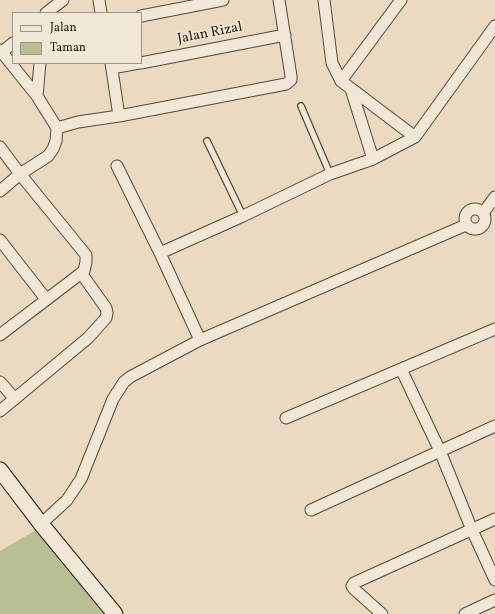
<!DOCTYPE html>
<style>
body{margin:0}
#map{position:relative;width:495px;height:614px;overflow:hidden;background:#e9dac1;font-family:Vollkorn,serif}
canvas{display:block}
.legend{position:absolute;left:12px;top:12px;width:130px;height:52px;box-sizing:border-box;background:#f1e7d7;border:1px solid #9f9485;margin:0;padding:5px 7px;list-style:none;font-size:12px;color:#241809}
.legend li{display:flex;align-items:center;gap:8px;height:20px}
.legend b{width:20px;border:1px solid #9f9485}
</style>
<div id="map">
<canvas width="495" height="614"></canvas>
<ul class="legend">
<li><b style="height:5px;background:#f1e7d7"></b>Jalan</li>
<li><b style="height:11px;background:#b8bf92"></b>Taman</li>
</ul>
</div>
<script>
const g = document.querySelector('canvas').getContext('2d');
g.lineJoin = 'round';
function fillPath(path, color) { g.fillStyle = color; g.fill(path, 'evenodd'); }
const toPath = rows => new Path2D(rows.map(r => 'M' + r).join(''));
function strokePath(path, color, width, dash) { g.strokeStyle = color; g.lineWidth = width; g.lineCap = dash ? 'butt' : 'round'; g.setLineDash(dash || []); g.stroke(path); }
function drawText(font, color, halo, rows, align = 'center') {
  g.font = font + ' Vollkorn,serif'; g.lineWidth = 3; g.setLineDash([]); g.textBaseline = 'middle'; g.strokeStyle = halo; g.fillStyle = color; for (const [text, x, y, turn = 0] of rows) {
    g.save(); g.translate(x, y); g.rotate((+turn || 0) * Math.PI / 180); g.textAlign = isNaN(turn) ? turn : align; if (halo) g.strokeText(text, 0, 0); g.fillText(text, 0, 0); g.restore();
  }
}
fillPath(toPath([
 [38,529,114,614,0,614,0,551]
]), '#b8bf92');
const service = toPath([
 [301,106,330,174],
 [207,141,243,216]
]);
const minor = toPath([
 [99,0,101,13],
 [324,0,332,63,341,81,415,137,495,26],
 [46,13,63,0],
 [141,16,223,0],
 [0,50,37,96,57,128,56,141,53,149,48,156,20,174,86,255,86,262,84,271,0,335],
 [2,52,13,43],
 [111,63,119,116,286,84,291,80,291,76,279,0],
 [141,63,285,35],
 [112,68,139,63],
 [341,81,401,0],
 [351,89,373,159,415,137],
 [37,96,40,63],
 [57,128,78,122,119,116],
 [0,147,20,174,0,191],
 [117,166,160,253,200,340],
 '465 219a10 10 0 1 1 20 0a10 10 0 1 1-20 0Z',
 [483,213,495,197],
 [0,240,46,299],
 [160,253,243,216,330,174,373,159],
 [401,369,440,451,472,530,495,580],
 [0,382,15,399],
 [0,411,88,338,106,318,107,313,106,308,81,273],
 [286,418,495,329],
 [311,510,495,426],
 [41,524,67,500,81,479,113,399,124,382,130,377,200,340,466,225],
 [382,614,354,589,352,586,354,583,495,519],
 [465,614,495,600]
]);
const secondary = toPath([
 [0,470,41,524,115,614]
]);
strokePath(service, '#554837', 8);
strokePath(minor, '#554837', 13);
strokePath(secondary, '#241809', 17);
strokePath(service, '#f1e7d7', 5.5);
strokePath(minor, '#f1e7d7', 11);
strokePath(secondary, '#f1e7d7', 15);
drawText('14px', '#241809', '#f1e7d7', [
 ["Jalan Rizal",210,34,-11]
]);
</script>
